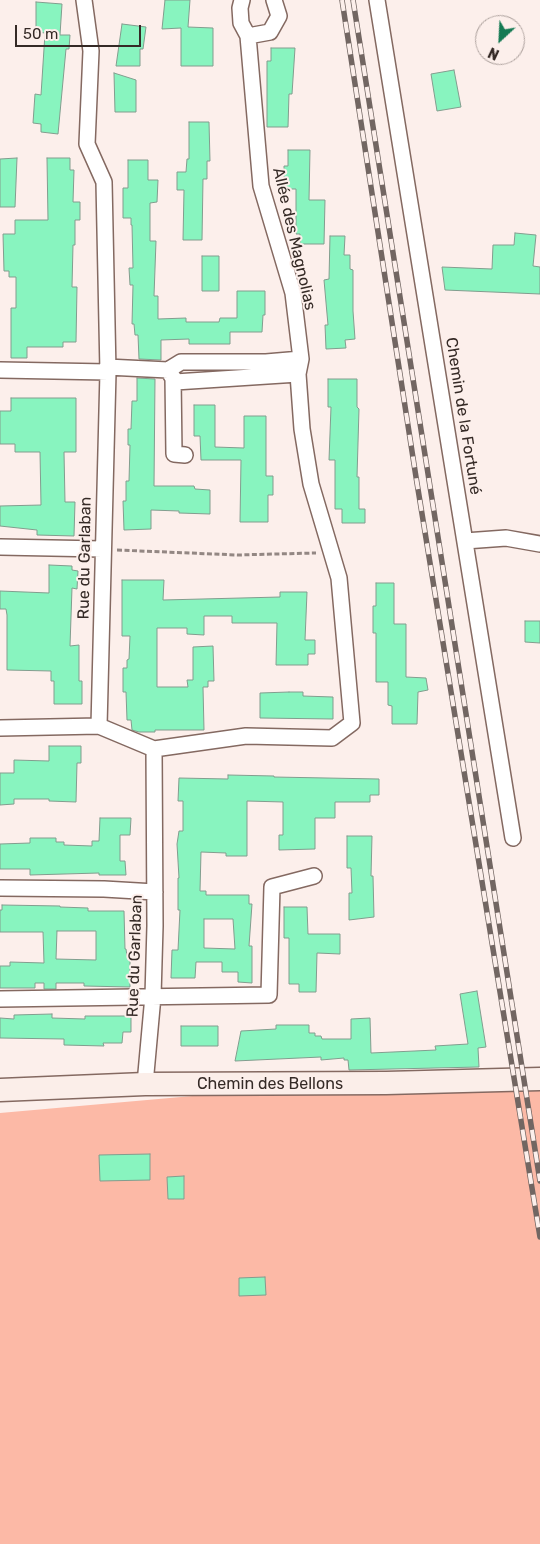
<!DOCTYPE html>
<meta charset="utf-8">
<style>
body{margin:0}
#map{position:relative;width:540px;height:1544px;overflow:hidden;background:#fcefeb;font-family:Rubik,sans-serif}
canvas{display:block}
.north{position:absolute;left:475px;top:15px;width:50px;height:50px;box-sizing:border-box;background:#fcefeb;border:1px solid #aca09c;border-radius:50%;rotate:205deg;font-size:14px;font-weight:700;line-height:20px;text-align:center;color:#352a26}
.north::after{content:'';display:block;margin:auto;width:18px;height:22px;background:#147a53;clip-path:polygon(50% 0,100% 100%,50% 72%,0 100%)}
.scale{position:absolute;left:15px;top:25px;width:126px;height:22px;box-sizing:border-box;border:2px solid #352a26;border-top:0;padding-left:6px;font-size:15px;line-height:18px;white-space:nowrap;color:#352a26;-webkit-text-stroke:4px #fcefeb;paint-order:stroke}
</style>
<div id="map">
<canvas width="540" height="1544"></canvas>
<div class="north">N</div>
<div class="scale">50 m</div>
</div>
<script>
const g = document.querySelector('canvas').getContext('2d');
g.lineJoin = 'round';
function fillPath(path, color) { g.fillStyle = color; g.fill(path, 'evenodd'); }
const toPath = rows => new Path2D(rows.map(r => 'M' + r).join(''));
function strokePath(path, color, width, dash) { g.strokeStyle = color; g.lineWidth = width; g.lineCap = dash ? 'butt' : 'round'; g.setLineDash(dash || []); g.stroke(path); }
function drawText(font, color, halo, rows, align = 'center') {
  g.font = font + ' Rubik,sans-serif'; g.lineWidth = 4; g.setLineDash([]); g.textBaseline = 'middle'; g.strokeStyle = halo; g.fillStyle = color; for (const [text, x, y, turn = 0] of rows) {
    g.save(); g.translate(x, y); g.rotate((+turn || 0) * Math.PI / 180); g.textAlign = isNaN(turn) ? turn : align; if (halo) g.strokeText(text, 0, 0); g.fillText(text, 0, 0); g.restore();
  }
}
fillPath(toPath([
 [499,1090,540,1091,540,1544,0,1544,0,1113,215,1094]
]), '#fcb9a6');
const building = toPath([
 [165,0,190,0,188,27,213,28,213,66,181,66,181,28,162,29,165,0],
 [36,2,62,4,60,35,70,35,69,49,66,49,58,134,41,132,41,124,33,123,35,94,41,95,45,33,36,32,36,2],
 [122,24,146,27,143,49,140,49,140,66,116,66,122,24],
 [271,48,295,48,292,94,289,94,288,127,267,127,267,61,271,61,271,48],
 [454,70,461,107,437,111,431,74,454,70],
 [114,73,136,80,136,112,115,112,114,73],
 [189,122,209,122,210,161,207,161,207,179,203,179,202,240,183,240,184,190,177,190,177,172,186,172,187,159,189,159,189,122],
 [288,150,310,150,309,200,325,200,324,244,300,244,300,234,296,234,296,189,284,189,284,166,288,166,288,150],
 [17,158,15,207,0,207,0,159,17,158],
 [47,158,70,158,70,170,74,170,73,202,80,202,80,220,75,220,75,245,73,245,72,287,77,287,76,342,63,342,63,347,27,347,27,358,11,358,11,308,16,308,16,277,9,277,9,271,4,271,3,234,15,234,15,220,48,220,47,158],
 [128,160,148,160,148,180,158,180,157,202,150,203,150,241,156,241,154,296,158,296,158,319,186,318,186,322,219,322,220,318,237,318,237,291,265,291,265,315,263,315,262,332,230,332,230,344,189,344,189,339,161,340,161,360,139,359,138,335,135,335,134,324,132,324,133,285,130,285,129,268,133,268,132,225,131,225,131,218,123,218,123,188,128,188,128,160],
 [515,233,536,235,533,266,540,267,540,294,445,290,442,267,492,269,493,245,514,245,515,233],
 [330,236,345,236,344,255,350,255,350,269,353,270,353,311,355,339,345,340,346,348,326,349,325,325,328,325,324,280,329,279,330,236],
 [202,256,219,256,219,291,202,291,202,256],
 [137,378,155,379,154,486,194,486,195,489,210,490,210,514,179,513,179,511,151,510,151,529,124,530,123,501,126,501,126,481,129,481,130,445,128,445,128,429,131,429,132,401,137,401,137,378],
 [328,379,357,379,357,407,359,409,357,477,359,477,359,509,365,509,365,523,342,523,342,509,335,509,335,460,329,460,331,407,328,407,328,379],
 [11,398,76,398,76,452,64,452,65,502,75,502,74,536,37,535,37,530,0,526,0,506,41,505,40,452,15,452,15,444,0,444,0,411,11,411,11,398],
 [194,405,215,405,215,447,244,448,244,416,266,416,266,476,273,476,273,495,268,495,268,522,240,522,241,460,201,460,200,436,194,436,194,405],
 [49,565,72,566,72,570,78,571,77,589,72,588,70,646,79,645,79,681,82,681,82,704,54,704,54,681,51,681,51,671,7,670,7,615,6,609,0,609,0,591,49,593,49,565],
 [122,580,164,580,163,600,280,597,280,592,307,592,305,640,315,640,315,654,308,654,308,665,276,665,277,623,232,623,232,616,204,616,204,635,187,634,187,628,157,628,157,687,188,687,187,680,193,680,193,647,213,646,214,681,208,681,208,687,203,687,204,730,155,730,155,732,139,732,132,730,131,720,127,720,126,692,123,692,123,668,127,668,127,660,129,659,130,636,122,636,122,580],
 [376,583,394,583,394,624,406,624,406,677,426,678,428,690,418,692,417,724,392,724,392,706,388,705,388,682,376,682,376,633,373,633,373,606,376,606,376,583],
 [525,621,540,621,540,643,525,642,525,621],
 [289,692,303,692,303,696,333,697,333,719,260,718,260,693,289,692],
 [49,746,81,746,81,763,77,763,76,802,49,801,49,799,14,799,14,804,0,805,0,773,14,773,14,760,49,761,49,746],
 [228,775,274,776,274,777,379,779,379,795,370,795,370,802,335,802,335,818,315,818,315,849,279,850,279,835,283,835,283,802,247,801,247,856,226,856,226,853,201,852,200,891,206,891,206,895,249,895,249,904,252,904,249,946,252,946,252,983,238,982,238,972,222,972,222,962,196,962,195,978,171,978,172,950,178,950,180,910,178,910,178,878,179,878,177,844,179,831,183,831,183,801,178,801,179,778,228,779,228,775],
 [204,919,233,919,235,949,204,948,204,919],
 [100,818,131,818,130,835,120,835,120,861,125,861,126,875,99,875,99,873,30,875,30,869,0,869,0,844,30,843,30,838,56,838,56,842,64,842,64,845,92,846,92,841,99,841,100,818],
 [347,836,372,836,371,876,373,876,374,917,349,920,349,893,352,893,351,868,347,868,347,836],
 [2,905,60,906,60,907,88,908,88,911,124,911,125,949,126,949,127,956,130,956,130,987,84,986,84,983,56,983,56,989,44,989,44,983,35,983,35,988,0,988,0,966,10,966,10,962,44,963,43,932,0,932,0,910,2,910,2,905],
 [57,931,96,931,96,960,56,959,57,931],
 [284,907,307,907,308,934,340,934,340,954,317,953,316,992,299,992,299,984,289,984,289,938,284,938,284,907],
 [477,991,486,1047,478,1048,479,1067,349,1070,348,1060,344,1060,344,1058,321,1060,321,1057,235,1061,241,1031,276,1029,276,1025,309,1025,309,1033,315,1033,315,1036,321,1036,322,1039,351,1039,351,1019,370,1018,371,1053,436,1050,435,1046,468,1044,460,994,477,991],
 [52,1014,52,1018,85,1019,85,1016,131,1016,131,1032,123,1032,122,1043,103,1043,104,1046,64,1045,64,1039,0,1038,0,1018,14,1019,14,1015,52,1014],
 [181,1026,218,1026,218,1046,181,1046,181,1026],
 [150,1154,150,1180,100,1181,99,1155,150,1154],
 [184,1176,184,1199,168,1199,167,1177,184,1176],
 [265,1277,266,1295,239,1296,239,1278,265,1277]
]);
fillPath(building, '#88f4bf');
strokePath(building, '#829d8e', 1);
const street = toPath([
 [84,0,91,51,87,144,104,182,108,372,99,726,154,749,155,926,153,996,145,1084],
 [377,0,513,838],
 [248,36,270,32,279,16,274,0],
 [107,367,168,370,181,362,266,362,301,359],
 [0,370,108,372],
 [168,370,175,382,298,374],
 [173,377,174,454,185,455],
 [465,541,506,538,540,544],
 [0,547,102,549],
 [0,728,99,726],
 [154,749,246,736,332,738,352,723,339,578,311,484,302,429,298,374,301,359,293,293,261,186,248,36,241,23,240,8,242,0],
 [0,888,104,889,155,892],
 [0,999,269,995,272,887,314,876]
]);
const secondary = toPath([
 [0,1090,145,1084,386,1083,540,1079]
]);
strokePath(street, '#846961', 18);
strokePath(secondary, '#846961', 25);
strokePath(toPath([
 [117,550,237,555,316,553]
]), '#938783', 3, [5, 2.5]);
strokePath(street, '#fff', 15);
strokePath(secondary, '#fbeee9', 22);
const rail = toPath([
 [342,0,416,477,540,1237],
 [353,0,540,1181]
]);
strokePath(rail, '#726662', 5.5);
strokePath(rail, '#fcefeb', 4, [11]);
drawText('16px', '#352a26', '#fcefeb', [
 ["Allée des Magnolias",294,239,77],
 ["Chemin de la Fortuné",463,416,81],
 ["Rue du Garlaban",85,558,-89],
 ["Rue du Garlaban",135,956,-88],
 ["Chemin des Bellons",270,1084]
]);
</script>
